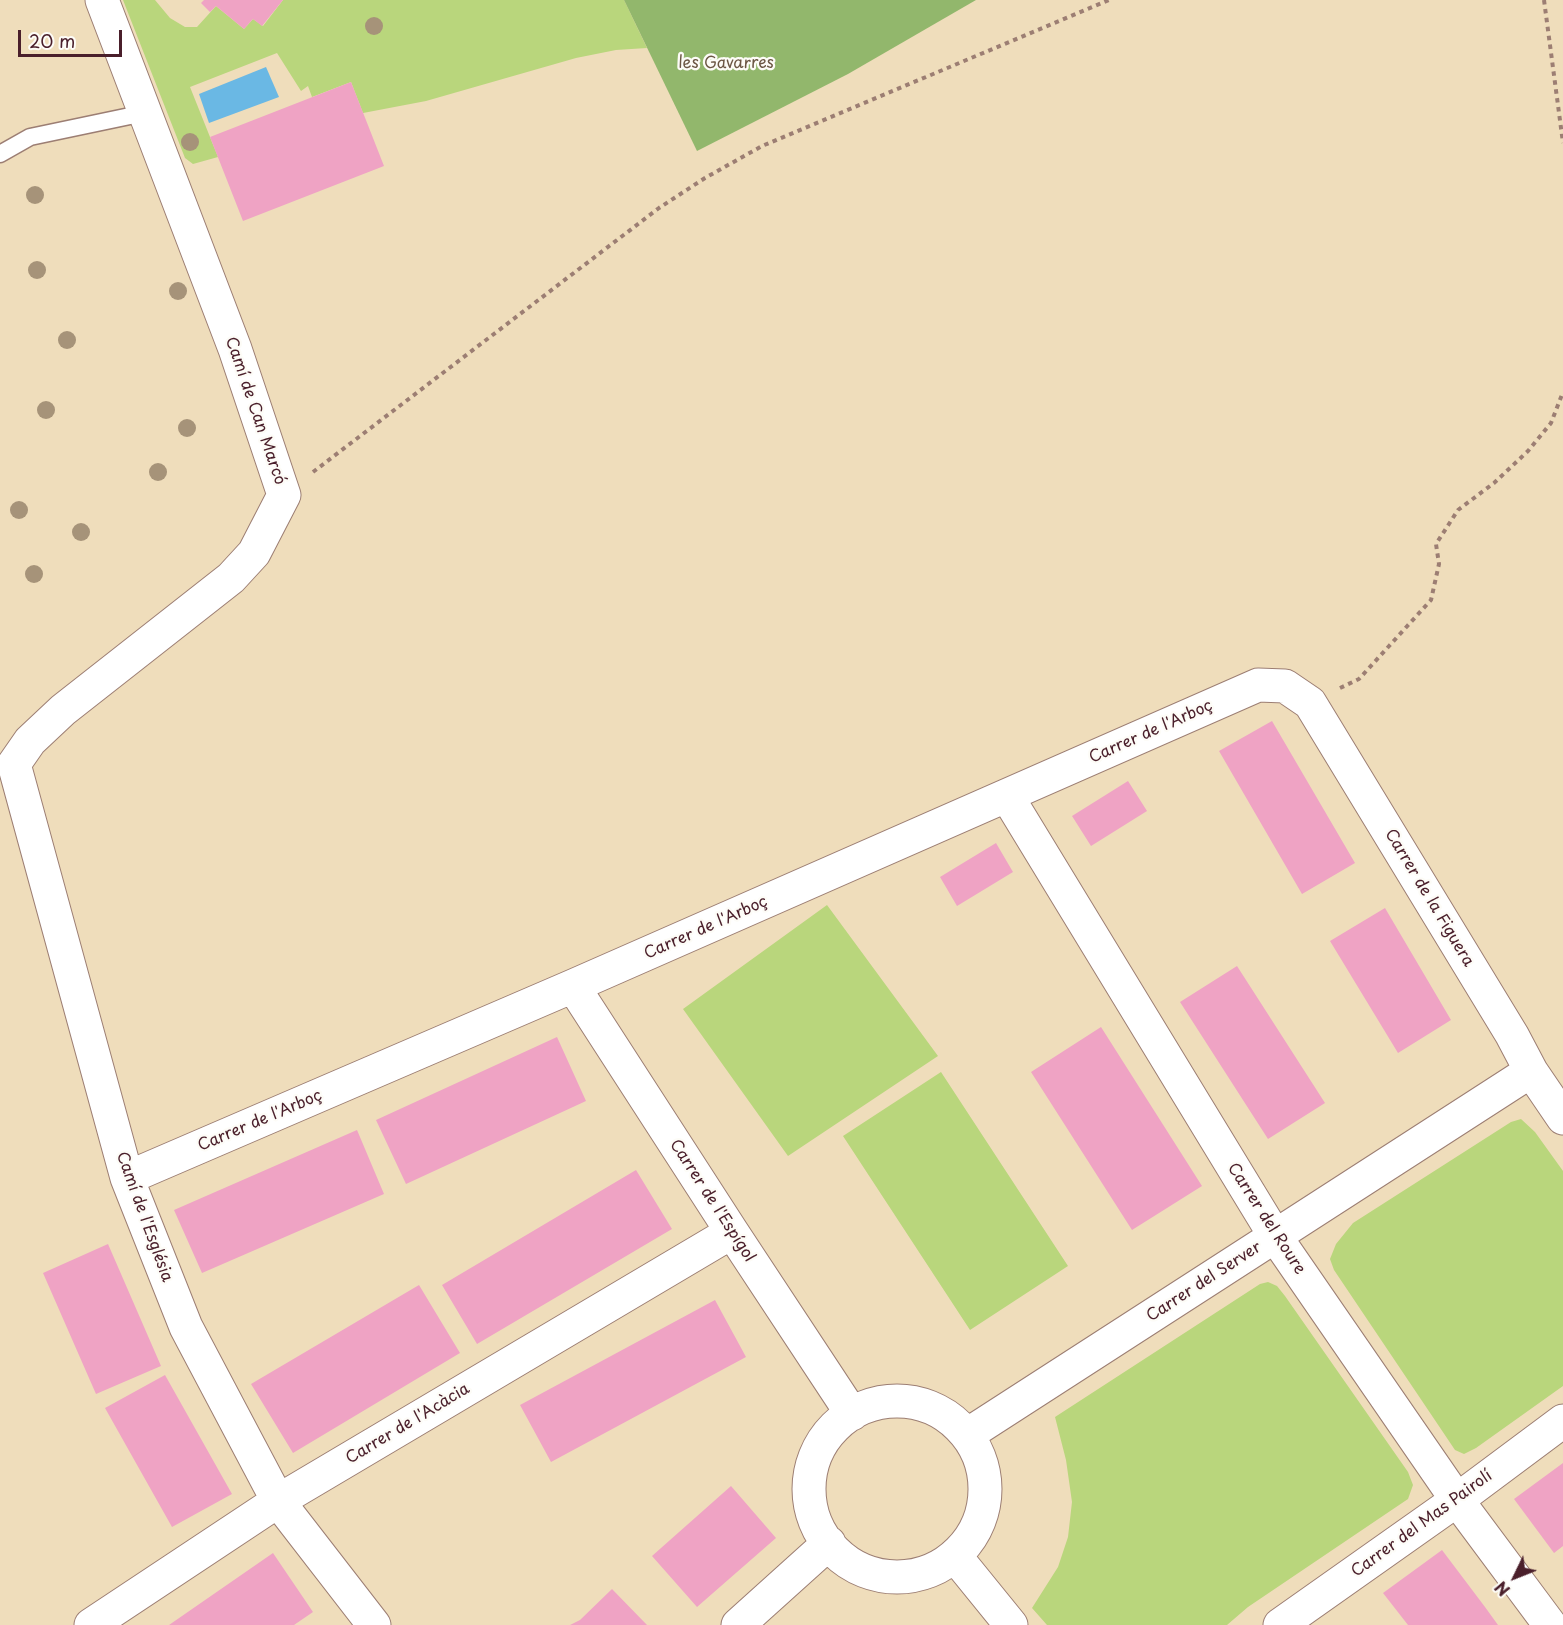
<!DOCTYPE html>
<meta charset="utf-8">
<style>
body{margin:0}
#map{position:relative;width:1563px;height:1625px;overflow:hidden;background:#efddbb;font-family:"Playpen Sans",sans-serif}
canvas{display:block}
.north{position:absolute;left:1485px;top:1547px;width:60px;height:60px;-webkit-text-stroke:4px #fdfcf7;paint-order:stroke;rotate:227deg;font-size:16px;font-weight:700;line-height:24px;text-align:center;color:#4a1f2b}
.north::after{content:'';display:block;margin:auto;width:21px;height:27px;background:#4a1f2b;clip-path:polygon(50% 0,100% 100%,50% 72%,0 100%)}
.scale{position:absolute;left:18px;top:30px;width:104px;height:27px;box-sizing:border-box;border:3px solid #4a1f2b;border-top:0;padding-left:8px;font-size:18px;line-height:21px;white-space:nowrap;color:#4a1f2b;-webkit-text-stroke:4px #fdfcf7;paint-order:stroke}
</style>
<div id="map">
<canvas width="1563" height="1625"></canvas>
<div class="north">N</div>
<div class="scale">20 m</div>
</div>
<script>
const g = document.querySelector('canvas').getContext('2d');
g.lineJoin = 'round';
function fillPath(path, color) { g.fillStyle = color; g.fill(path, 'evenodd'); }
const toPath = rows => new Path2D(rows.map(r => 'M' + r).join(''));
function strokePath(path, color, width, dash) { g.strokeStyle = color; g.lineWidth = width; g.lineCap = dash ? 'butt' : 'round'; g.setLineDash(dash || []); g.stroke(path); }
function drawText(font, color, halo, rows, align = 'center') {
  g.font = font + ' "Playpen Sans",sans-serif'; g.lineWidth = 4.5; g.setLineDash([]); g.textBaseline = 'middle'; g.strokeStyle = halo; g.fillStyle = color; for (const [text, x, y, turn = 0] of rows) {
    g.save(); g.translate(x, y); g.rotate((+turn || 0) * Math.PI / 180); g.textAlign = isNaN(turn) ? turn : align; if (halo) g.strokeText(text, 0, 0); g.fillText(text, 0, 0); g.restore();
  }
}
fillPath(toPath([
 [123,0,155,0,170,18,185,27,197,27,216,6,244,29,253,19,263,26,283,0,624,0,647,48,616,50,576,58,426,101,363,113,351,82,312,97,308,86,301,91,277,53,190,87,218,157,193,164,185,158],
 [827,905,938,1056,788,1156,683,1009],
 [941,1072,1068,1266,970,1330,843,1136],
 [1521,1119,1535,1132,1563,1171,1563,1386,1476,1448,1464,1454,1455,1450,1334,1270,1330,1259,1336,1244,1353,1223,1511,1122],
 [1268,1282,1277,1286,1285,1296,1408,1472,1413,1485,1408,1499,1248,1607,1227,1625,1047,1625,1032,1608,1058,1567,1068,1537,1072,1502,1066,1460,1055,1417,1260,1284]
]), '#b9d67c');
fillPath(toPath([
 [624,0,976,0,848,74,697,151]
]), '#92b76c');
fillPath(toPath([
 [266,67,279,97,209,123,199,94]
]), '#6ab8e4');
fillPath(toPath([
 [204,0,283,0,262,26,253,19,244,29,216,6,210,12,201,3],
 [351,82,384,166,243,221,210,137],
 [1272,721,1355,863,1302,894,1219,751],
 [1128,781,1147,811,1091,846,1072,816],
 [996,843,1013,872,957,906,940,877],
 [1385,908,1451,1020,1398,1053,1330,941],
 [1237,966,1325,1103,1268,1139,1180,1002],
 [1101,1027,1202,1186,1132,1230,1031,1072],
 [557,1037,586,1101,406,1184,376,1120],
 [357,1130,384,1194,202,1273,174,1210],
 [636,1170,672,1229,477,1344,442,1285],
 [108,1244,161,1366,96,1394,43,1273],
 [419,1285,460,1353,293,1453,251,1384],
 [715,1300,746,1357,551,1462,520,1405],
 [165,1375,232,1494,172,1527,105,1408],
 [1563,1463,1563,1546,1554,1553,1514,1499],
 [731,1486,776,1538,697,1607,652,1556],
 [1442,1550,1485,1607,1498,1625,1408,1625,1383,1593],
 [273,1553,313,1612,294,1625,169,1625],
 [612,1589,647,1625,570,1625,580,1620]
]), '#efa3c4');
const service = toPath([
 [0,154,30,137,130,116,141,107]
]);
const minor = toPath([
 [102,0,235,349,284,495,254,553,231,578,63,710,30,741,14,764,127,1178,186,1327,278,1501,374,1625],
 [1007,796,1275,1236,1457,1500,1550,1625],
 [573,986,732,1232,852,1414],
 [127,1178,573,986,1258,685,1285,686,1310,703,1512,1035,1531,1071,1563,1118],
 '809 1489a88 88 0 1 1 176 0a88 88 0 1 1-176 0Z',
 [967,1435,1531,1071],
 [955,1556,1011,1625],
 [91,1625,278,1501,732,1232],
 [738,1625,829,1543],
 [1280,1625,1457,1500,1563,1421]
]);
strokePath(service, '#9c7e73', 19);
strokePath(minor, '#9c7e73', 35);
strokePath(toPath([
 [1544,0,1563,143],
 [313,472,659,208,705,178,762,146,1109,0],
 [1340,688,1359,679,1431,600,1439,564,1436,544,1458,510,1494,483,1528,451,1551,423,1563,392]
]), '#9c7e73', 4, [4.5, 4.5]);
strokePath(service, '#fff', 16);
strokePath(minor, '#fff', 33);
g.fillStyle = '#a69379';
for (const [x, y] of [
 [374,26],
 [190,142],
 [35,195],
 [37,270],
 [178,291],
 [67,340],
 [46,410],
 [187,428],
 [158,472],
 [19,510],
 [81,532],
 [34,574]
]) { g.beginPath(); g.arc(x, y, 9, 0, 2 * Math.PI); g.fill(); }
drawText('16px', '#6b5643', '#fdfcf7', [
 ["les Gavarres",726,64]
]);
drawText('16px', '#4a1f2b', '#fdfcf7', [
 ["Camí de Can Marcó",255,411,71],
 ["Carrer de l'Arboç",1151,732,-24],
 ["Carrer de la Figuera",1429,898,59],
 ["Carrer de l'Arboç",706,928,-24],
 ["Carrer de l'Arboç",260,1121,-23],
 ["Carrer de l'Espígol",712,1201,57],
 ["Camí de l'Església",144,1217,70],
 ["Carrer del Roure",1266,1219,57],
 ["Carrer del Server",1204,1282,-33],
 ["Carrer de l'Acàcia",408,1424,-31],
 ["Carrer del Mas Pairolí",1422,1524,-36]
]);
</script>
